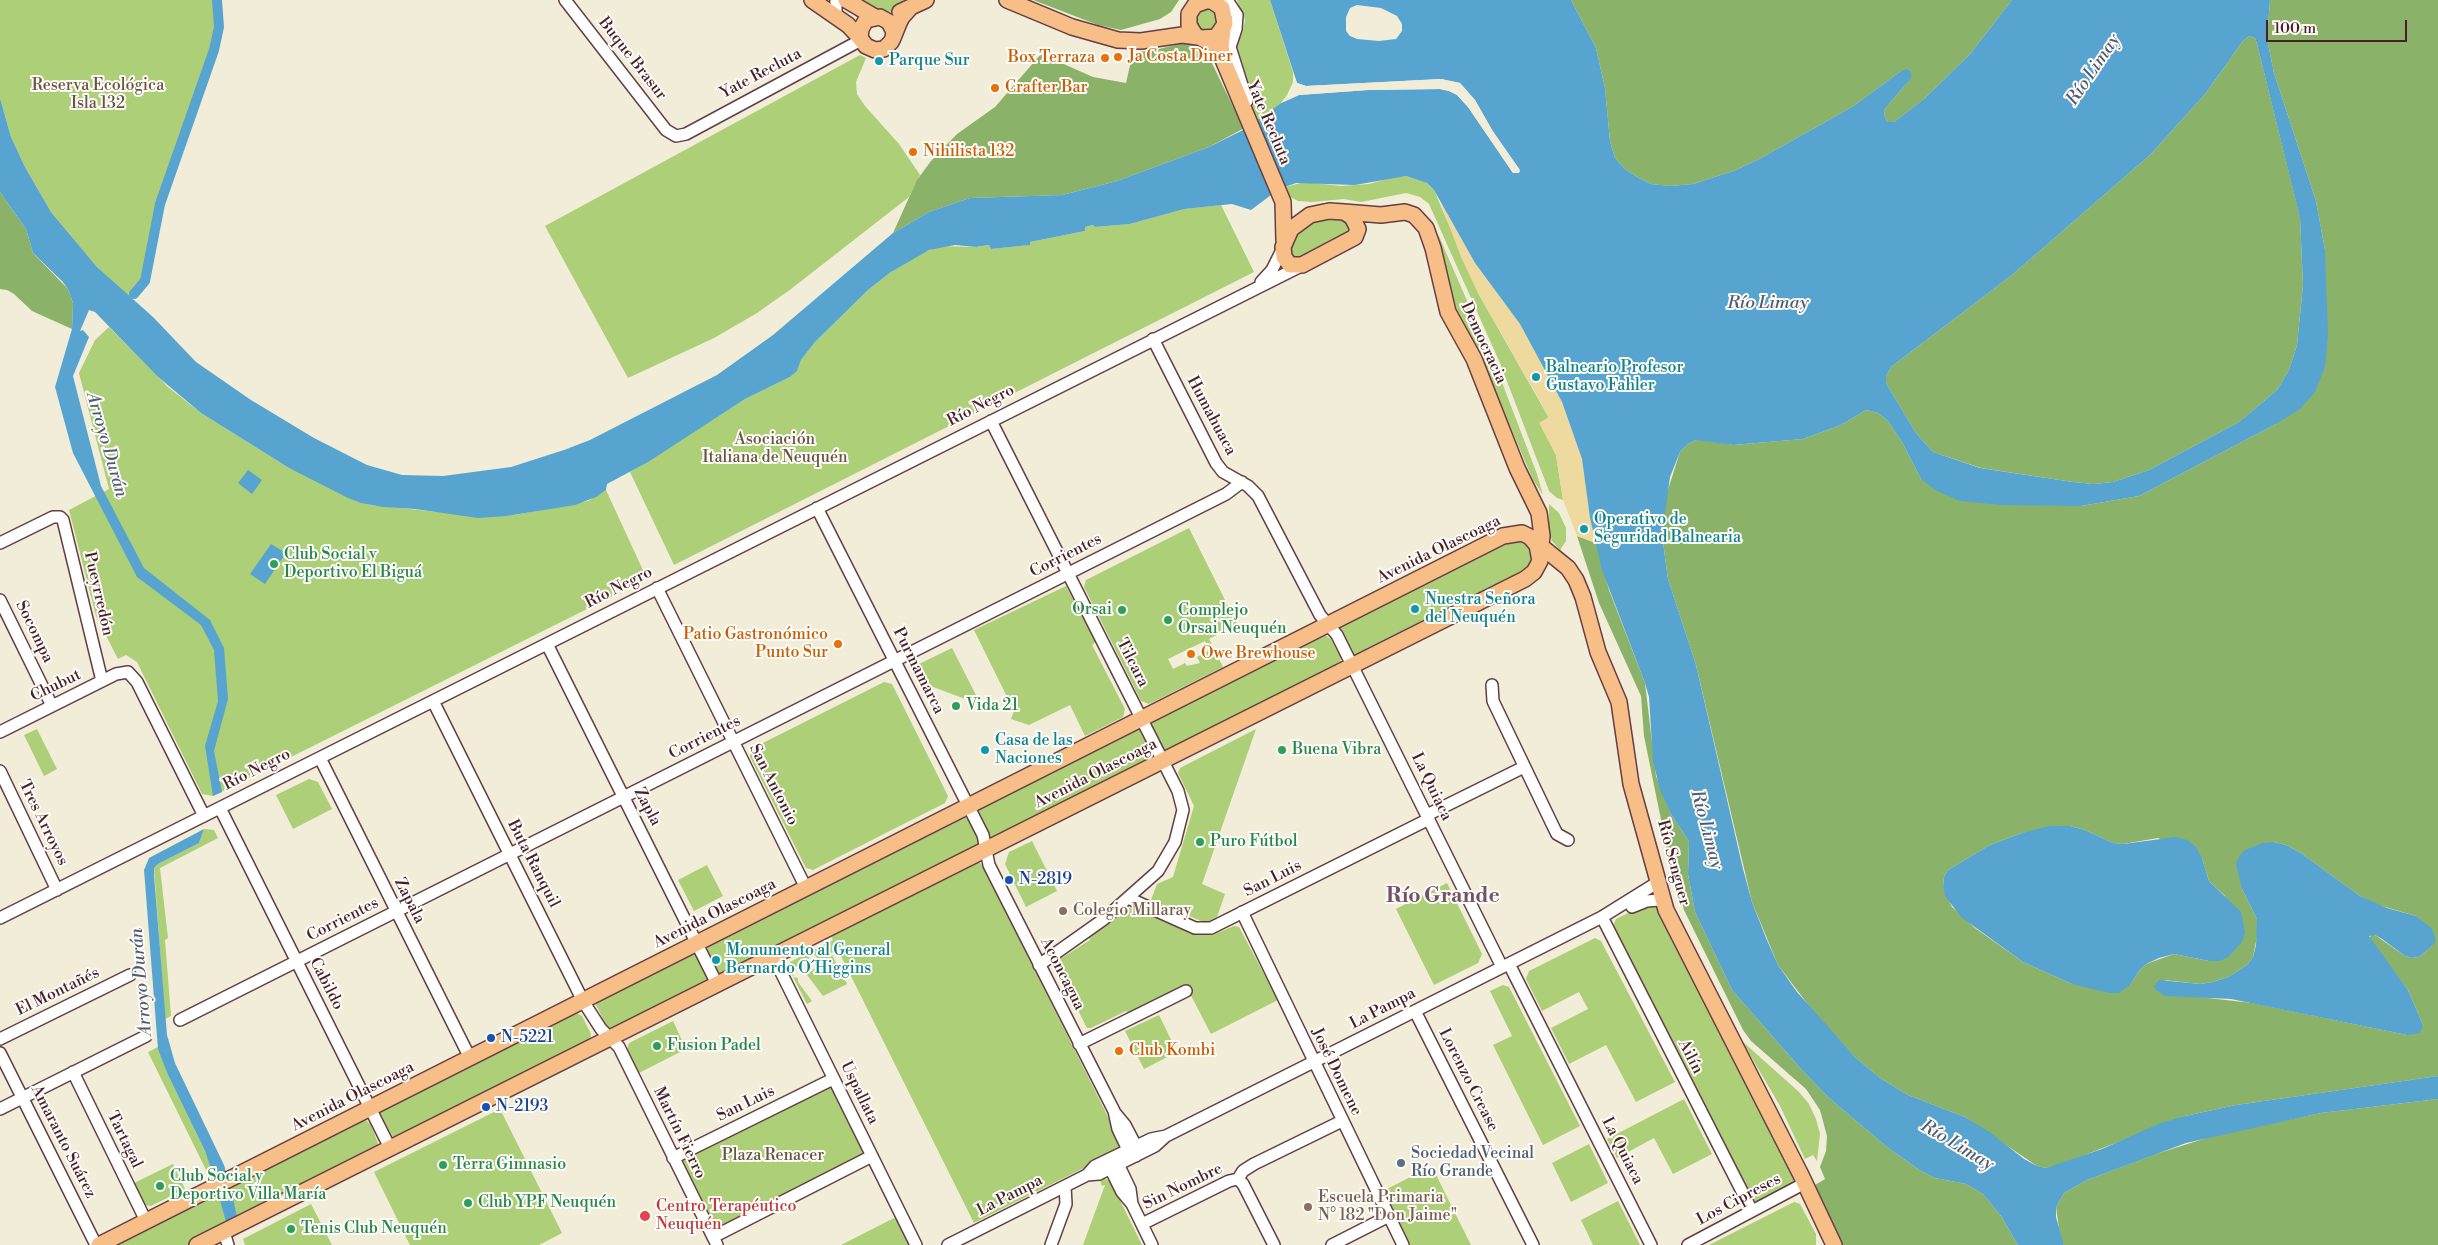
<!DOCTYPE html>
<meta charset="utf-8">
<style>
body{margin:0}
#map{position:relative;width:2438px;height:1245px;overflow:hidden;background:#f1edd8;font-family:"Libre Bodoni",serif}
canvas{display:block}
.scale{position:absolute;left:2266px;top:20px;width:141px;height:22px;box-sizing:border-box;border:2px solid #4a1f2b;border-top:0;padding-left:6px;font-size:15px;line-height:18px;white-space:nowrap;color:#4a1f2b;-webkit-text-stroke:4px #fdfcf7;paint-order:stroke}
</style>
<div id="map">
<canvas width="2438" height="1245"></canvas>
<div class="scale">100 m</div>
</div>
<script>
const g = document.querySelector('canvas').getContext('2d');
g.lineJoin = 'round';
function fillPath(path, color) { g.fillStyle = color; g.fill(path, 'evenodd'); }
const toPath = rows => new Path2D(rows.map(r => 'M' + r).join(''));
function strokePath(path, color, width, dash) { g.strokeStyle = color; g.lineWidth = width; g.lineCap = dash ? 'butt' : 'round'; g.setLineDash(dash || []); g.stroke(path); }
function drawText(font, color, halo, rows, align = 'center') {
  g.font = font + ' "Libre Bodoni",serif'; g.lineWidth = 4; g.setLineDash([]); g.textBaseline = 'middle'; g.strokeStyle = halo; g.fillStyle = color; for (const [text, x, y, turn = 0] of rows) {
    g.save(); g.translate(x, y); g.rotate((+turn || 0) * Math.PI / 180); g.textAlign = isNaN(turn) ? turn : align; if (halo) g.strokeText(text, 0, 0); g.fillText(text, 0, 0); g.restore();
  }
}
fillPath(toPath([
 [0,0,217,0,219,27,214,50,160,204,145,281,138,291,129,297,97,267,51,212,25,167,11,137,0,98],
 [853,0,916,0,894,11,883,13],
 [1237,0,1270,0,1293,72,1293,82,1287,95,1281,103,1250,125,1254,115,1236,45,1242,34,1245,20],
 '1196 20a11 11 0 1 1 22 0a11 11 0 1 1-22 0Z',
 [860,55,866,58,856,82,857,94,865,106,899,144,920,175,909,197,791,289,757,313,714,338,628,378,545,226],
 [1406,176,1427,183,1434,190,1478,293,1549,418,1540,423,1556,455,1563,500,1557,498,1549,491,1500,363,1429,204,1420,197,1406,193,1361,202,1344,199,1312,202,1298,201,1288,196,1285,187,1305,182,1341,186,1369,184,1394,177],
 [1221,205,1254,272,674,565,630,472,745,399,790,377,797,370,801,360,815,342,868,290,895,269,922,253,940,246,976,247,989,245,991,249,1029,245,1030,242,1085,231,1085,227,1094,225,1095,227,1130,224,1183,209],
 [1342,217,1354,229,1302,261,1291,258,1291,239,1314,219],
 [1438,234,1498,372,1537,474,1543,495,1533,480,1477,348,1457,311],
 [109,327,168,387,201,413,289,468,371,505,486,517,515,515,588,501,606,490,647,579,213,796,202,794,137,662,126,655,118,659,96,616,69,510,109,489,79,373,95,340],
 [1549,504,1559,513,1566,528,1566,541,1560,550,1552,541,1549,532],
 [1189,528,1237,624,1209,639,1223,667,1149,704,1141,701,1084,587,1086,580],
 [1205,641,1210,650,1197,657,1200,663,1187,666,1185,663,1173,669,1168,659],
 [1505,539,1525,541,1534,553,1531,569,1356,656,1352,654,1339,627],
 [1066,586,1096,642,1092,645,1125,709,1123,717,1085,736,1070,705,1029,725,1011,719,1014,711,974,630],
 [1323,634,1331,639,1341,657,1340,664,1166,752,1164,751,1151,725,1152,721],
 [952,648,981,705,920,682,916,673,919,664],
 [884,682,892,684,948,796,945,803,813,870,806,868,750,757,751,749],
 [1139,728,1141,729,1153,758,992,839,989,837,977,809],
 [37,729,57,769,44,776,24,735],
 [1256,729,1202,884,1225,894,1217,917,1206,923,1151,900,1157,884,1173,877,1194,806,1178,773,1180,768],
 [309,779,318,782,332,809,293,829,276,795],
 [963,816,968,819,978,839,978,847,720,974,718,972,707,950,708,945],
 [204,829,214,830,218,838,160,868,168,938,165,940,171,1016,165,1019,154,868,158,864,199,843],
 [1032,841,1057,891,1026,907,1005,864,1009,852],
 [977,860,983,866,1120,1141,1121,1147,1116,1152,974,1223,838,950,831,953,847,984,823,996,807,975,821,963,814,954,802,964,800,963,799,967,795,966,793,977,798,978,798,982,812,1001,807,1004,788,967,790,962,833,940,830,933],
 [707,865,723,896,694,911,678,880],
 [1447,883,1482,954,1478,963,1434,985,1396,909],
 [1644,905,1659,905,1662,908,1659,914,1793,1176,1798,1182,1757,1202,1754,1200,1673,1048,1613,926,1616,919],
 [1135,907,1203,935,1215,934,1234,926,1239,927,1278,1000,1211,1034,1185,984,1128,1013,1126,1011,1091,1028,1087,1028,1055,965,1057,961,1090,940,1088,936,1125,909],
 [1595,938,1601,941,1675,1082,1636,1102,1606,1045,1569,1064,1551,1028,1588,1009,1579,992,1542,1011,1526,979,1529,971],
 [693,952,696,955,708,981,613,1031,608,1029,595,1003],
 [1503,985,1509,987,1580,1126,1543,1145,1493,1045,1512,1036,1490,991],
 [575,1012,582,1016,591,1034,590,1040,394,1138,392,1136,381,1114,381,1109],
 [1159,1015,1177,1052,1144,1069,1125,1031],
 [673,1021,686,1049,639,1073,627,1050,629,1043],
 [1742,1041,1799,1092,1809,1104,1816,1119,1820,1134,1817,1161,1813,1155,1805,1159,1780,1106],
 [158,1047,167,1073,205,1151,213,1174,209,1176,148,1052],
 [830,1086,865,1153,863,1154,721,1227,713,1226,681,1163,682,1159],
 [1684,1099,1712,1154,1673,1174,1654,1138,1617,1158,1607,1139],
 [500,1109,562,1233,539,1245,410,1245,374,1172],
 [365,1119,371,1125,379,1146,238,1220,229,1185],
 [1589,1144,1608,1183,1571,1202,1552,1163],
 [173,1164,185,1189,151,1206,145,1205,134,1183],
 [1432,1166,1444,1191,1471,1245,1410,1245,1383,1191],
 [1102,1177,1111,1182,1142,1245,1083,1245,1105,1185,1102,1186,1099,1178],
 [218,1192,227,1225,188,1245,113,1245],
 [1618,1201,1640,1245,1593,1245,1581,1220],
 [1794,1202,1800,1204,1816,1234,1816,1245,1709,1245],
 [311,1204,332,1245,245,1245,243,1239],
 [898,1216,912,1245,841,1245]
]), '#adcf77');
fillPath(toPath([
 [1033,0,1179,0,1171,12,1160,19,1121,30,1098,25],
 [1571,0,2012,0,1970,54,1924,99,1894,122,1888,122,1885,118,1884,110,1905,85,1901,71,1852,107,1761,158,1736,170,1693,184,1670,186,1651,184,1637,177,1625,169,1615,158,1610,141,1605,88,1596,48],
 [2270,0,2438,0,2438,1076,2236,1105,2185,1116,2059,1165,2046,1168,2037,1166,1965,1117,1908,1095,1880,1078,1855,1057,1819,1019,1778,965,1752,902,1696,665,1668,579,1662,535,1666,496,1680,452,1688,444,1696,440,1707,440,1733,445,1803,439,1841,425,1866,410,1878,413,1888,421,1902,442,1921,479,2081,506,2139,496,2276,424,2325,250,2316,201,2274,73,2267,39],
 [2070,826,2085,830,2113,843,2123,844,2158,838,2202,858,2209,881,2225,896,2209,961,2174,954,2146,964,2139,971,2130,985,2072,984,2023,962,1975,928,1952,907,1943,887,1944,877,1948,870,1990,845,2022,833],
 [2274,842,2286,845,2301,853,2360,896,2375,904,2416,916,2432,946,2419,957,2411,958,2405,956,2375,935,2371,935,2369,939,2408,990,2423,1025,2407,1035,2252,1003,2199,997,2164,980,2200,984,2213,982,2228,977,2247,965,2253,957,2258,931,2257,919,2242,889],
 [2249,36,2255,38,2257,44,2300,217,2303,285,2297,345,2289,370,2277,390,2239,422,2149,470,2113,482,2093,484,2073,482,1981,468,1933,452,1916,433,1886,383,1886,376,1891,367,2012,275,2150,155,2206,93,2242,42],
 [1183,43,1196,44,1207,53,1240,121,1250,125,1209,147,1117,181,1062,195,970,198,929,212,893,233,917,180,931,161,957,134,995,107,1041,54,1093,77,1126,83,1133,52,1151,51],
 [0,192,26,229,33,253,68,289,73,303,72,329,32,311,14,294,7,290,0,289],
 [1577,536,1596,543,1609,590,1645,683,1656,776,1672,816,1689,841,1688,874,1695,912,1732,990,1801,1069,1828,1097,1888,1148,1921,1171,1935,1178,1966,1184,1983,1194,2001,1216,2018,1245,1842,1245,1815,1185,1825,1179,1820,1167,1826,1151,1827,1136,1820,1110,1806,1089,1751,1041,1743,1030,1684,910,1668,854,1644,736,1641,696,1599,603],
 [2438,1099,2438,1245,2064,1245,2060,1235,2056,1207,2064,1193,2087,1180,2156,1154,2216,1135,2321,1113]
]), '#8ab268');
fillPath(toPath([
 [1440,201,1475,263,1520,324,1562,402,1582,459,1590,518,1596,543,1577,536,1563,500,1556,455,1539,423,1549,417,1478,293,1461,257]
]), '#eeda9e');
fillPath(toPath([
 [1270,0,1571,0,1596,48,1605,88,1610,141,1615,158,1625,169,1637,177,1651,184,1670,186,1693,184,1736,170,1761,158,1852,107,1901,71,1907,69,1911,72,1911,78,1884,110,1885,118,1888,122,1894,122,1924,99,1970,54,2012,0,2270,0,2267,39,2274,73,2316,201,2325,250,2328,335,2325,367,2315,392,2300,409,2276,424,2139,496,2081,506,2001,505,1960,501,1937,491,1921,479,1902,442,1888,421,1878,413,1866,410,1841,425,1803,439,1733,445,1696,440,1688,444,1680,452,1670,477,1662,535,1668,579,1696,665,1743,869,1752,902,1766,938,1778,965,1797,992,1855,1057,1880,1078,1908,1095,1965,1117,1991,1133,2024,1159,2037,1166,2046,1168,2102,1149,2161,1123,2185,1116,2236,1105,2438,1076,2438,1099,2321,1113,2186,1143,2087,1180,2064,1193,2056,1207,2056,1217,2064,1245,2018,1245,2001,1216,1983,1194,1966,1184,1935,1178,1921,1171,1888,1148,1828,1097,1801,1069,1732,990,1695,912,1688,874,1689,841,1672,816,1660,790,1653,761,1649,697,1645,683,1602,570,1590,518,1582,459,1562,402,1520,324,1475,263,1434,190,1427,183,1406,176,1355,185,1296,183,1279,189,1251,210,1232,204,1184,209,1130,224,1095,227,1093,225,1085,227,1085,231,1030,242,1030,245,991,249,989,245,976,247,955,245,929,250,891,272,868,290,815,342,801,360,797,371,790,377,745,399,648,462,607,484,606,490,596,497,575,505,507,516,478,518,415,509,383,507,361,503,348,498,289,468,201,413,157,376,95,312,89,310,80,331,83,330,89,337,73,376,101,486,144,568,210,620,224,648,228,699,214,751,222,792,213,796,205,746,218,701,214,650,201,625,137,577,73,453,55,387,72,329,73,303,68,289,62,281,33,253,26,229,0,192,0,98,11,137,25,167,51,212,97,267,153,317,196,362,251,400,314,438,367,465,402,475,443,476,511,467,564,450,590,440,717,375,773,335,893,233,929,212,970,198,1062,195,1117,181,1209,147,1243,130,1281,103,1299,95,1368,90,1440,89,1449,91,1457,95,1468,107,1513,173,1520,170,1492,130,1475,100,1460,83,1441,79,1306,86,1297,83],
 [1357,5,1381,8,1397,16,1402,24,1402,31,1396,39,1379,41,1357,39,1350,36,1346,31,1346,17,1350,8],
 [2249,36,2255,38,2257,44,2300,218,2303,285,2297,345,2289,370,2277,390,2239,422,2149,470,2113,482,2093,484,2073,482,1980,468,1933,452,1916,433,1886,383,1886,376,1891,367,2012,275,2150,155,2206,93,2242,42],
 [248,470,262,480,252,494,238,483],
 [271,544,286,553,265,584,250,574],
 [2050,826,2070,826,2085,830,2113,843,2123,844,2176,837,2187,840,2196,847,2202,858,2209,881,2241,912,2245,932,2242,942,2228,957,2220,961,2209,961,2174,954,2159,958,2146,964,2139,971,2130,985,2119,993,2109,993,2072,984,2023,962,1961,917,1945,896,1943,887,1944,877,1948,870,1990,845,2022,833],
 [204,829,199,843,158,864,154,868,154,875,167,1035,175,1063,224,1165,226,1172,214,1178,205,1151,167,1073,158,1049,144,870,149,858],
 [2274,842,2286,845,2301,853,2360,896,2387,908,2416,916,2432,929,2436,940,2432,946,2419,957,2411,958,2405,956,2382,939,2375,935,2369,936,2408,990,2423,1025,2420,1033,2407,1035,2231,999,2165,996,2156,990,2154,986,2159,980,2200,984,2213,982,2228,977,2247,965,2253,957,2256,945,2257,919,2242,889,2236,864,2239,857,2245,850,2263,843],
 [231,1190,237,1216,226,1222,219,1197]
]), '#58a4d0');
fillPath(toPath([
 [1293,72,1297,83,1306,86,1441,79,1460,83,1475,100,1492,130,1520,171,1519,173,1513,173,1468,107,1457,95,1449,91,1440,89,1368,90,1299,95,1281,103,1288,96,1299,92,1368,87,1440,87,1450,89,1464,98,1495,146,1514,171,1517,171,1473,101,1459,85,1440,81,1306,88,1295,84]
]), '#f1edd8');
strokePath(toPath([
 [134,294,145,281,160,204,214,50,219,27,217,0]
]), '#58a4d0', 10);
const minor = toPath([
 [565,0,666,130,676,136,686,134,861,40],
 [836,0,836,17],
 [1227,0,1237,15,1236,29,1230,47,1247,101],
 [1261,282,1272,270,1283,248],
 [1153,339,1216,463,1223,472,1248,486,1258,496,1320,615,1337,635,1502,967],
 [991,421,1178,791,1183,810,1175,842,1158,871,1104,919,1039,965],
 [817,508,983,835,989,865,1114,1111,1118,1129,1128,1150,1136,1156],
 [0,543,53,517,60,517,63,520,102,681],
 [657,588,806,888],
 [0,600,52,706],
 [547,644,717,984],
 [1492,685,1493,701,1553,826,1557,834,1568,840],
 [433,701,583,1001,601,1029,619,1047,717,1245],
 [0,732,116,674,128,672,137,682,204,816],
 [320,758,470,1058],
 [0,771,57,890],
 [220,808,390,1148],
 [1427,815,1524,767],
 [1128,898,1195,928,1211,928,1429,819],
 [1632,907,1647,901,1659,900,1663,895],
 [1242,912,1403,1245],
 [1602,917,1752,1211],
 [0,918,1301,266],
 [773,956,916,1245],
 [1509,964,1651,1245],
 [1415,1011,1533,1245],
 [180,1020,1226,494,1242,482],
 [0,1039,130,975],
 [1079,1044,1186,991],
 [0,1053,96,1245],
 [73,1072,146,1221],
 [0,1109,146,1036],
 [1115,1113,1125,1125,1136,1146,1136,1153],
 [673,1158,833,1079],
 [1112,1160,1118,1164,1130,1189,1132,1204],
 [1110,1161,1110,1168,1122,1192,1132,1204,1152,1245],
 [1087,1175,1095,1166,1151,1139,1166,1136,1602,917,1655,884,1661,886],
 [1238,1179,1243,1171,1254,1164,1342,1121],
 [1238,1179,1243,1184,1274,1245],
 [1142,1224,1229,1181,1238,1179],
 [224,1232,228,1245],
 [713,1237,872,1156],
 [948,1245,1087,1175,1099,1174,1155,1146,1166,1136],
 [1051,1245,1066,1204,1065,1186],
 [1332,1245,1389,1216],
 [1688,1245,1805,1183]
]);
const major = toPath([
 [812,0,848,25,860,38],
 [846,0,875,17],
 [1007,0,1072,27,1118,40,1141,41,1182,35,1198,37],
 [900,12,926,0],
 [1223,30,1221,47,1224,62,1283,202,1284,241],
 [893,38,894,32,889,22,880,17,866,20,861,29,860,38,866,46,875,50,884,49,891,42,893,38,899,23,902,17,910,8],
 [1202,38,1216,37,1225,24,1222,8,1212,1,1206,1,1195,5,1189,14,1189,25,1195,35,1210,43,1222,58],
 [1329,211,1344,212,1352,217,1358,229,1355,237,1302,265,1290,265,1284,257,1283,247,1291,229,1310,215,1329,211],
 [1344,212,1381,215,1405,212,1414,215,1426,228,1433,248,1448,312,1474,359,1517,468,1539,513,1542,536,1540,554],
 [1536,542,1568,568,1576,580,1583,597,1598,652,1619,702,1631,784,1666,910,1801,1175,1834,1245],
 [99,1245,1503,536,1522,533,1530,537,1537,545,1540,561,1534,572,1525,579,197,1245]
]);
strokePath(minor, '#633e45', 14);
strokePath(major, '#633e45', 18);
strokePath(minor, '#fff', 11);
strokePath(major, '#f7be87', 15);
for (const [x, y, r, color] of [
 [1118,57,5,"#e8710a"],
 [1105,58,5,"#e8710a"],
 [879,61,5,"#0f9aa8"],
 [995,88,5,"#e8710a"],
 [913,152,5,"#e8710a"],
 [1536,377,5,"#0f9aa8"],
 [1584,529,5,"#0f9aa8"],
 [274,564,5,"#2e9e5b"],
 [1415,609,5,"#0f9aa8"],
 [1122,610,5,"#2e9e5b"],
 [1168,620,5,"#2e9e5b"],
 [838,644,5,"#e8710a"],
 [1191,654,5,"#e8710a"],
 [956,706,5,"#2e9e5b"],
 [985,750,5,"#0f9aa8"],
 [1282,750,5,"#2e9e5b"],
 [1200,842,5,"#2e9e5b"],
 [1009,880,5,"#1a4fb4"],
 [1063,911,5,"#8d6e63"],
 [716,960,5,"#0f9aa8"],
 [491,1038,5,"#1a4fb4"],
 [657,1046,5,"#2e9e5b"],
 [1119,1051,5,"#e8710a"],
 [486,1107,5,"#1a4fb4"],
 [1401,1163,5,"#5c6f8a"],
 [443,1165,5,"#2e9e5b"],
 [160,1186,5,"#2e9e5b"],
 [468,1203,5,"#2e9e5b"],
 [1308,1207,5,"#8d6e63"],
 [645,1216,6,"#e0444e"],
 [291,1229,5,"#2e9e5b"]
]) { const dot = new Path2D(); dot.arc(x, y, r, 0, 2 * Math.PI); g.fillStyle = color; g.fill(dot); strokePath(dot, '#fdfcf7', 2); }
drawText('16px', '#c56008', '#fdfcf7', [
 ["Ja Costa Diner",1128,57],
 ["Box Terraza",1095,58,"right"],
 ["Crafter Bar",1005,88],
 ["Nihilista 132",923,152],
 ["Patio Gastronómico",828,635,"right"],
 ["Punto Sur",828,653,"right"],
 ["Owe Brewhouse",1201,654],
 ["Club Kombi",1129,1051]
], 'left');
drawText('16px', '#4a1f2b', '#fdfcf7', [
 ["Buque Brasur",632,59,52],
 ["Yate Recluta",761,74,-28],
 ["Yate Recluta",1268,123,67],
 ["Democracia",1483,343,65],
 ["Río Negro",981,406,-27],
 ["Humahuaca",1211,416,62],
 ["Avenida Olascoaga",1439,550,-26],
 ["Corrientes",1066,556,-27],
 ["Río Negro",619,588,-27],
 ["Pueyrredón",98,594,77],
 ["Socompa",34,632,64],
 ["Tilcara",1132,663,63],
 ["Purmamarca",918,671,63],
 ["Chubut",56,686,-26],
 ["Corrientes",705,738,-27],
 ["Río Negro",257,770,-27],
 ["Avenida Olascoaga",1096,774,-27],
 ["San Antonio",773,785,63],
 ["La Quiaca",1431,787,64],
 ["Zapla",647,807,63],
 ["Tres Arroyos",43,823,64],
 ["Río Senguer",1673,863,75],
 ["Buta Ranquil",533,864,63],
 ["San Luis",1273,879,-27],
 ["Zapala",409,901,63],
 ["Avenida Olascoaga",715,914,-27],
 ["Corrientes",343,920,-27],
 ["Aconcagua",1062,974,63],
 ["Cabildo",326,984,63],
 ["El Montañés",58,992,-26],
 ["La Pampa",1383,1009,-27],
 ["Ailín",1690,1057,63],
 ["José Domene",1336,1072,64],
 ["Lorenzo Crease",1468,1080,63],
 ["Uspallata",859,1093,64],
 ["Avenida Olascoaga",353,1097,-27],
 ["San Luis",746,1104,-26],
 ["Martín Fierro",679,1133,64],
 ["Tartagal",124,1140,64],
 ["Amaranto Suárez",63,1142,63],
 ["La Quiaca",1622,1151,63],
 ["Sin Nombre",1183,1187,-26],
 ["La Pampa",1010,1196,-27],
 ["Los Cipreses",1739,1200,-28]
]);
drawText('16px', '#0d838f', '#fdfcf7', [
 ["Parque Sur",889,61],
 ["Balneario Profesor",1546,368],
 ["Gustavo Fahler",1546,386],
 ["Operativo de",1594,520],
 ["Seguridad Balnearia",1594,538],
 ["Nuestra Señora",1425,600],
 ["del Neuquén",1425,618],
 ["Casa de las",995,741],
 ["Naciones",995,759],
 ["Monumento al General",726,951],
 ["Bernardo O´Higgins",726,969]
], 'left');
drawText('16px', '#685442', '#fdfcf7', [
 ["Reserva Ecológica",98,86],
 ["Isla 132",98,104],
 ["Asociación",775,440],
 ["Italiana de Neuquén",775,458],
 ["Plaza Renacer",773,1156]
]);
drawText('16px', '#27864d', '#fdfcf7', [
 ["Club Social y",284,555],
 ["Deportivo El Biguá",284,573],
 ["Orsai",1112,610,"right"],
 ["Complejo",1178,611],
 ["Orsai Neuquén",1178,629],
 ["Vida 21",966,706],
 ["Buena Vibra",1292,750],
 ["Puro Fútbol",1210,842],
 ["Fusion Padel",667,1046],
 ["Terra Gimnasio",453,1165],
 ["Club Social y",170,1177],
 ["Deportivo Villa María",170,1195],
 ["Club YPF Neuquén",478,1203],
 ["Tenis Club Neuquén",301,1229]
], 'left');
drawText('16px', '#164399', '#fdfcf7', [
 ["N-2819",1019,880],
 ["N-5221",501,1038],
 ["N-2193",496,1107]
], 'left');
drawText('16px', '#785e54', '#fdfcf7', [
 ["Colegio Millaray",1073,911],
 ["Escuela Primaria",1318,1198],
 ["N° 182 \"Don Jaime\"",1318,1216]
], 'left');
drawText('16px', '#4e5e75', '#fdfcf7', [
 ["Sociedad Vecinal",1411,1154],
 ["Río Grande",1411,1172]
], 'left');
drawText('16px', '#be3a42', '#fdfcf7', [
 ["Centro Terapéutico",656,1207],
 ["Neuquén",656,1225]
], 'left');
drawText('italic 18px', '#505b75', '#fdfcf7', [
 ["Río Limay",2094,70,-56],
 ["Río Limay",1768,304],
 ["Arroyo Durán",106,445,74],
 ["Río Limay",1706,830,75],
 ["Arroyo Durán",142,982,-95],
 ["Río Limay",1957,1146,31]
]);
drawText('bold 21px', '#735169', '#fdfcf7', [
 ["Río Grande",1443,897]
]);
</script>
